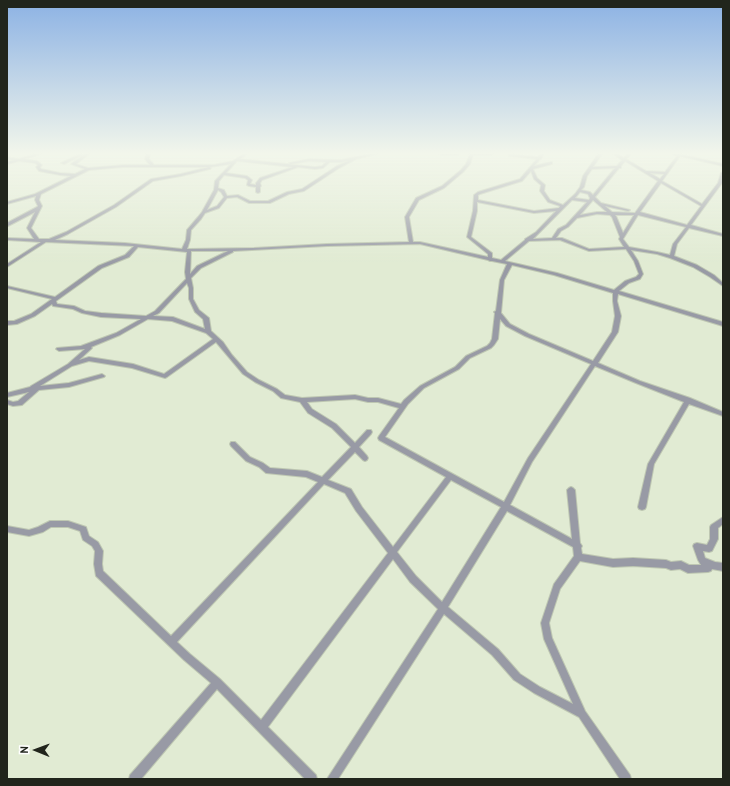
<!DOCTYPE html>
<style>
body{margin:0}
#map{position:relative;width:730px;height:786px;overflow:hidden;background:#e1ebd3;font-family:"PT Sans",sans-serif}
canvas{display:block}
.frame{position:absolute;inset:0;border:8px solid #21251c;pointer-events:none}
.north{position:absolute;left:16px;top:730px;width:40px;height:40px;-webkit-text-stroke:3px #fff;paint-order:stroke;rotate:271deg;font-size:11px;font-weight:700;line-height:16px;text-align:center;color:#21251c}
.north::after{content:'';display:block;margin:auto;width:14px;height:18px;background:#21251c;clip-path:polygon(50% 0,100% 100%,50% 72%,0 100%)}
</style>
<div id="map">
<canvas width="730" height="786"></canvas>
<div class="frame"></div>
<div class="north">N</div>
</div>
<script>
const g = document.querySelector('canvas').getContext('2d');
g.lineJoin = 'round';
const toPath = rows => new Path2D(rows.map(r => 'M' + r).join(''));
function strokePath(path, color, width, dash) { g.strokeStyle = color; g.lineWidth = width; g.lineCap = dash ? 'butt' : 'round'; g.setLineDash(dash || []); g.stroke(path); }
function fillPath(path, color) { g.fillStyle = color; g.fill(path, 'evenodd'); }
const minor = toPath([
 [35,154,41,154,24,159,37,161,42,165,40,167,41,169,60,173,75,174,85,169,71,164,85,154,89,154,76,164,88,168,123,165,150,165,145,159,146,154,150,154,149,159,154,165,214,165,233,161,243,154,247,154,240,159,315,167,322,166,326,162,309,161,291,164,289,163,309,159,341,160,370,154,377,154,356,159,339,168,304,191,289,194,270,203,249,203,237,197,227,198,219,208,205,213,201,219,191,230,190,240,187,249,254,248,327,244,409,242,405,217,416,198,442,186,461,170,466,164,470,154,493,154,491,155,473,155,470,164,463,172,444,188,419,200,409,217,413,242,420,242,488,257,488,254,467,237,473,211,474,195,478,192,520,179,537,159,510,156,509,156,509,154,538,157,540,154,544,154,541,159,540,159,534,166,551,162,552,162,552,164,533,169,537,178,545,185,544,191,550,200,563,205,575,194,580,187,583,176,598,154,602,154,593,167,617,166,622,160,613,154,618,154,624,158,627,154,631,154,626,159,646,171,665,172,677,156,672,154,679,154,723,164,723,166,680,156,662,181,702,204,718,183,721,173,723,172,722,183,691,225,723,234,723,236,689,228,677,244,674,256,697,265,714,275,723,283,723,286,710,277,693,267,670,258,657,254,631,250,638,261,643,274,640,279,629,283,619,291,723,322,723,326,618,294,617,301,621,316,618,332,598,363,640,381,690,398,723,412,723,416,689,404,654,464,646,507,645,509,642,510,639,509,638,507,648,464,684,402,636,383,595,366,532,462,510,505,572,539,567,490,569,488,571,487,573,488,575,490,580,543,582,546,581,548,582,554,613,559,633,558,666,560,671,562,681,561,689,565,701,565,698,560,693,546,694,544,697,543,707,545,710,539,710,527,711,525,723,517,723,524,718,528,718,539,712,551,709,552,703,551,705,558,715,562,723,563,723,571,712,569,711,571,708,572,688,573,680,569,671,570,666,568,633,566,613,567,580,561,560,589,549,623,552,638,585,711,630,775,631,779,620,779,579,717,534,693,514,680,492,655,444,614,338,779,327,779,438,609,410,582,393,559,268,727,316,775,317,779,305,779,258,731,217,689,141,779,129,779,130,775,211,683,184,660,96,576,94,564,95,551,92,546,83,540,80,531,68,527,51,527,43,532,29,536,7,532,7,526,29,530,38,527,50,521,68,521,86,527,89,536,98,542,103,551,102,564,103,571,171,636,318,482,306,477,266,473,259,467,246,461,231,446,230,444,231,442,235,442,250,457,263,463,270,468,307,471,322,477,351,447,332,428,308,413,300,402,281,398,273,391,255,382,243,374,216,342,167,377,165,378,132,368,89,361,72,366,40,386,69,383,102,374,105,376,104,377,69,387,39,390,22,405,13,406,7,404,7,400,13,402,18,401,29,392,7,397,7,393,30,387,31,386,68,364,85,349,59,351,56,349,57,348,81,346,116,333,141,319,101,317,82,313,73,309,53,306,52,304,35,316,17,324,7,325,7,321,14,321,31,314,52,299,7,288,7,286,55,297,98,266,125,255,134,246,46,242,7,267,7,264,41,242,7,240,7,238,34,239,27,228,35,212,8,226,7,226,7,223,37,207,38,206,35,200,36,196,7,204,7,202,35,194,71,176,60,175,39,171,36,167,38,165,35,163,19,161,7,164,7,162,14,160,7,159,7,157,19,159,35,154],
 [237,161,293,167,260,178,256,183,256,185,250,184,252,180,247,176,226,173,237,161],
 [348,161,337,166,302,189,287,192,268,201,250,201,238,195,227,196,224,190,218,188,219,181,224,175,245,178,248,180,247,185,249,186,256,187,256,192,258,193,260,192,260,187,261,186,260,183,262,180,298,167,315,169,323,168,330,162,341,162,348,161],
 [625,161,658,181,635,213,612,212,605,206,628,211,630,210,601,203,595,197,619,168,621,168,621,166,625,161],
 [231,164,215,181,214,190,202,212,198,217,187,230,186,240,182,249,125,243,55,240,68,234,116,207,153,181,181,176,210,169,211,168,209,167,231,164],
 [123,167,209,167,181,174,151,179,114,205,66,232,49,239,39,239,31,228,42,206,39,200,41,194,89,170,123,167],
 [615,168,593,195,590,192,581,190,584,187,587,176,592,169,615,168],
 [531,171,534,179,541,185,540,191,548,202,560,206,559,208,534,211,478,200,478,195,480,194,522,181,531,171],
 [650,173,664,174,660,179,650,173],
 [661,183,701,206,687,225,640,212,661,183],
 [218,190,221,192,224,197,217,206,207,210,218,190],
 [580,192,588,194,590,198,589,200,575,198,580,192],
 [572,200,587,202,566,225,558,229,552,238,533,239,572,200],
 [593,200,607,212,597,212,580,215,593,200],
 [477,202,534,213,556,211,536,232,525,239,525,240,501,260,492,258,492,253,471,237,477,211,477,202],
 [597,214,610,215,612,217,620,237,619,239,624,247,589,249,562,238,556,238,561,231,568,227,577,218,597,214],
 [615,215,634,215,623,233,616,216,615,215],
 [638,215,686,227,673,244,670,255,657,252,629,247,623,239,638,215],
 [560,240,589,251,626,249,634,261,639,274,636,277,625,281,614,290,557,273,505,261,529,241,560,240],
 [420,244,488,260,490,261,492,261,507,264,500,280,496,311,494,312,495,313,492,339,490,343,487,346,466,356,455,367,420,386,404,400,401,404,378,398,368,398,355,395,302,398,285,395,277,389,259,380,247,372,232,355,223,342,211,331,209,318,199,310,193,299,193,288,191,278,201,268,233,252,233,251,327,246,420,244],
 [138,247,187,252,185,272,186,279,155,311,146,316,101,313,85,311,74,306,57,304,56,301,102,268,129,257,138,247],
 [191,251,228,251,197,266,190,274,191,251],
 [512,265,554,275,613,293,613,301,615,316,612,332,593,361,529,334,510,324,501,313,504,280,512,265],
 [187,283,189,288,189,299,195,312,203,319,205,329,173,317,153,316,159,313,187,283],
 [148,319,172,321,206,333,213,339,164,374,133,364,89,357,79,360,91,349,92,348,91,347,120,335,148,319],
 [500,319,506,326,525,336,591,364,528,458,504,502,385,437,408,404,424,388,459,369,470,358,491,348,494,345,498,339,500,319],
 [355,399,368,402,378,402,399,408,379,436,378,438,379,440,446,477,393,547,362,507,351,489,328,480,355,452,363,460,365,461,367,460,368,458,367,456,359,447,371,434,372,432,371,430,367,430,355,443,336,424,312,409,307,402,355,399],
 [451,480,501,507,442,602,416,576,397,552,451,480],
 [324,484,345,493,356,511,388,553,261,720,220,679,190,654,177,642,324,484],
 [507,511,573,547,574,556,554,584,541,623,544,639,573,704,540,687,520,674,498,649,448,607,507,511],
 [80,154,83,155,64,164,61,163,80,154],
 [439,154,460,154,458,155,441,155,439,154]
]);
strokePath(minor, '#bec7b2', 2);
fillPath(minor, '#989aa5');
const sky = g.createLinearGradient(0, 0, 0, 264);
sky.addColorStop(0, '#8cb2e4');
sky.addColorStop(0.58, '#f2f6eb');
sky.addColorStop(1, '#f2f6eb00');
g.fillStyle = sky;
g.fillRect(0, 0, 730, 264);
</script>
